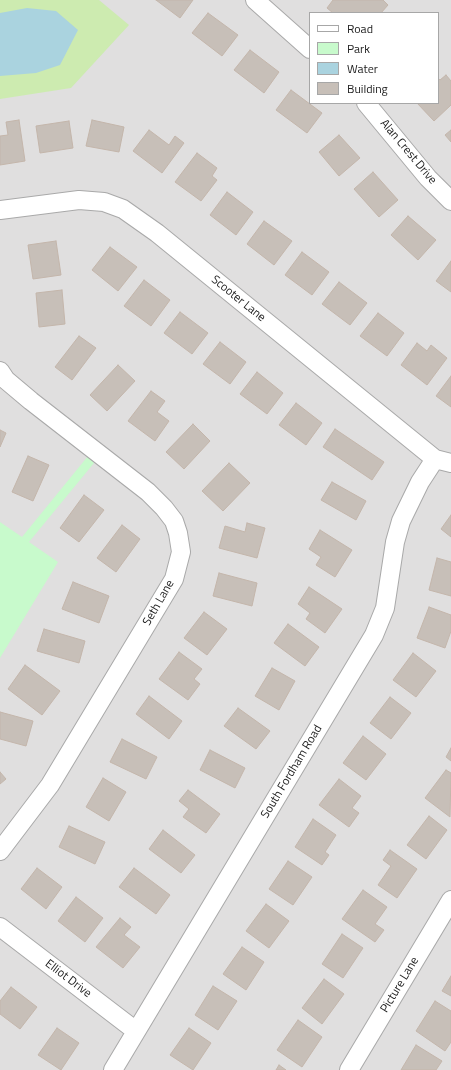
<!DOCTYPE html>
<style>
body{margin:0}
#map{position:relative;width:451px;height:1070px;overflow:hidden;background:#f2efe9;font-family:"Titillium Web",sans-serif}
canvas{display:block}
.legend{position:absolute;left:309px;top:12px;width:130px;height:92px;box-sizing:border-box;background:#fff;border:1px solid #a7a7a7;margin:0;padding:5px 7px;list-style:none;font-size:12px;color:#222}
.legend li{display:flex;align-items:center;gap:8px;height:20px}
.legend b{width:20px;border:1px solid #a7a7a7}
</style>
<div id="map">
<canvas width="451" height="1070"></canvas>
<ul class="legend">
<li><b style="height:5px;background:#fff"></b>Road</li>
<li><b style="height:11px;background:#c8facc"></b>Park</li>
<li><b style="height:11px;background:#aad3df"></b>Water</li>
<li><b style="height:11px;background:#c7bfb8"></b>Building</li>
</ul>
</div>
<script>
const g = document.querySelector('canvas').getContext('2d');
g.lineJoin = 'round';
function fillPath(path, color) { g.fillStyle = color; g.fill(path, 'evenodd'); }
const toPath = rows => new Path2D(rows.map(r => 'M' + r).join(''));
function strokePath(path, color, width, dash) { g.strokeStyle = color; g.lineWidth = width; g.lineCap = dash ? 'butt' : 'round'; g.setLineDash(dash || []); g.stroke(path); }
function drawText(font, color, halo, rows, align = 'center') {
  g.font = font + ' "Titillium Web",sans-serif'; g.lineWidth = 4; g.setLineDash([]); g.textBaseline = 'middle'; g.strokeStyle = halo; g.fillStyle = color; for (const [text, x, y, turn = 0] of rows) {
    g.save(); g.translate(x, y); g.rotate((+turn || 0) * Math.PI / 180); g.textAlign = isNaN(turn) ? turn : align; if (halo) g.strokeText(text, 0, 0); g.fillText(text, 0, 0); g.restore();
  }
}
fillPath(toPath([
 [0,0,451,0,451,1070,0,1070],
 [310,13,438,13,438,103,310,103]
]), '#e0dfdf');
fillPath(toPath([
 [0,0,99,0,129,25,71,88,0,99]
]), '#cdebb0');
fillPath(toPath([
 [88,456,94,463,29,542,58,562,0,658,0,522,22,537]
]), '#c8facc');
fillPath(toPath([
 [27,8,56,11,78,30,60,65,36,73,0,76,0,13]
]), '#aad3df');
const building = toPath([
 [156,0,193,0,180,18,156,0],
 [333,0,383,0,388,5,381,13,333,13,327,8,333,0],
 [208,13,238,35,222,56,192,33,208,13],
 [250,50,279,72,264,93,234,70,250,50],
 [446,75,451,81,451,105,434,121,417,103,438,103,438,78,440,80,446,75],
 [291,90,322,113,307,133,276,110,291,90],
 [19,120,25,161,0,165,0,136,8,135,6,122,19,120],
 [92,120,124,127,119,152,86,146,92,120],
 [69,121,73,148,40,153,36,126,69,121],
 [149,130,169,145,175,136,184,143,162,173,133,151,149,130],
 [451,130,451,142,445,135,451,130],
 [339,135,360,158,339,176,319,152,339,135],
 [197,153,217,168,212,176,217,180,201,201,175,182,197,153],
 [373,172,398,200,379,217,354,189,373,172],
 [227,192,253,212,236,235,210,215,227,192],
 [408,216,436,240,418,260,391,235,408,216],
 [264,221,292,241,274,265,247,244,264,221],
 [56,241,61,275,33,279,28,245,56,241],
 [110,247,137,267,118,291,92,270,110,247],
 [302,252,329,272,312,295,285,275,302,252],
 [451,261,451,292,436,281,451,261],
 [144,280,170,300,151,326,124,306,144,280],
 [339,282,367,303,350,325,322,304,339,282],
 [62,290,65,324,39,327,36,293,62,290],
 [180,312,208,333,192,354,164,333,180,312],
 [378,313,404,333,387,356,360,336,378,313],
 [79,336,96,348,72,380,55,367,79,336],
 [220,342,246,362,230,384,203,364,220,342],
 [417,343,427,351,431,345,447,358,427,385,401,365,417,343],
 [118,365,135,381,107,411,90,395,118,365],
 [257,372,283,393,267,414,240,394,257,372],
 [451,376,451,407,436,396,451,376],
 [151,391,165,401,157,412,169,421,155,441,128,421,151,391],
 [296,403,322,423,306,445,279,425,296,403],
 [193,424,210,441,184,469,166,452,193,424],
 [335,429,384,462,372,480,323,447,335,429],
 [0,430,6,433,0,447,0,430],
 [28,456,49,465,33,501,12,492,28,456],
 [229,463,250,483,223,511,202,491,229,463],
 [332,482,366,501,356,520,321,500,332,482],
 [84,495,104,510,79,542,60,528,84,495],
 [451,515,451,537,441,529,451,515],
 [247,523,265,528,257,558,219,548,225,526,245,532,247,523],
 [122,525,140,539,116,572,97,558,122,525],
 [320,530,352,550,335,577,316,565,321,557,309,549,320,530],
 [437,558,451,562,451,596,429,590,437,558],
 [219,573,257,583,252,606,213,596,219,573],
 [73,582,109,596,99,623,62,609,73,582],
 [309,587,342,609,325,633,306,619,310,613,298,604,309,587],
 [429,607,451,615,451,631,445,648,417,638,429,607],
 [204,612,227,629,207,655,184,638,204,612],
 [288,624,319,647,305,666,274,643,288,624],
 [44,629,85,641,79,663,37,651,44,629],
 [179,652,202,669,194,679,200,684,188,700,159,679,179,652],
 [413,653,436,671,416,697,393,680,413,653],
 [25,665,60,691,42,715,8,689,25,665],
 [272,668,295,681,279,710,255,696,272,668],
 [149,696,182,721,169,739,136,714,149,696],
 [390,697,411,713,391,739,370,723,390,697],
 [238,708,270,731,256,749,224,726,238,708],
 [0,712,33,721,26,746,0,739,0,712],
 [363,736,386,754,366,780,343,763,363,736],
 [122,739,157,757,146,779,110,762,122,739],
 [451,748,451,761,446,757,451,748],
 [210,750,245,768,235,788,200,770,210,750],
 [446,770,451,773,450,817,425,798,446,770],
 [0,772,6,779,0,784,0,772],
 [103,778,126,792,109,821,86,807,103,778],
 [339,779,361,796,352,808,359,813,349,827,319,805,339,779],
 [188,790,220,814,206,833,183,817,189,809,179,801,188,790],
 [429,816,447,830,426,859,407,845,429,816],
 [313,819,336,835,325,852,329,855,322,865,295,847,313,819],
 [69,826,105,842,95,864,59,847,69,826],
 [163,830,195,855,181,873,149,849,163,830],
 [390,850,417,869,397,898,378,885,391,866,383,860,390,850],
 [288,861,312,877,293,905,269,889,288,861],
 [37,868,62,887,46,909,21,889,37,868],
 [134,868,170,895,156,914,119,887,134,868],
 [363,890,387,907,375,924,384,930,375,942,342,919,363,890],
 [76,897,103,918,85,942,58,921,76,897],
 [266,904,289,921,269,948,246,931,266,904],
 [120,918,131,927,124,935,140,947,123,968,96,947,120,918],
 [342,934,363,948,343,978,322,964,342,934],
 [242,947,264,962,246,990,223,974,242,947],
 [451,976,451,996,442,991,451,976],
 [324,979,344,994,322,1024,302,1008,324,979],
 [213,986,237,1001,218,1030,195,1015,213,986],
 [11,987,37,1007,20,1029,0,1014,0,1001,11,987],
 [435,1001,451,1011,451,1042,445,1051,416,1031,435,1001],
 [298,1020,322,1037,302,1067,277,1050,298,1020],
 [57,1028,79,1043,61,1070,38,1055,57,1028],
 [189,1028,211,1043,193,1070,170,1055,189,1028],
 [416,1045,442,1061,436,1070,401,1070,416,1045],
 [279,1065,286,1070,276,1070,279,1065]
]);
fillPath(building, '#c7bfb8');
strokePath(building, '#c4b6ab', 1);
const street = toPath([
 [255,0,310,49],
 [366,103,428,178,451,201],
 [0,210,79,200,104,202,123,209,157,233,435,459,451,463],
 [0,371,6,380,31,401,148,492,164,508,174,521,178,533,181,552,174,579,50,785,0,851],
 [0,927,136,1031],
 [113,1070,374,635,385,608,395,542,401,521,420,482,435,459],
 [349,1070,451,900]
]);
strokePath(street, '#a9a9a9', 20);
strokePath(street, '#fff', 18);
drawText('12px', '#222', '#fff', [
 ["Alan Crest Drive",408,152,50],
 ["Scooter Lane",238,299,39],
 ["Seth Lane",159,603,-60],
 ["South Fordham Road",292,772,-59],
 ["Elliot Drive",68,979,37],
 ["Picture Lane",400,985,-59]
]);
</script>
